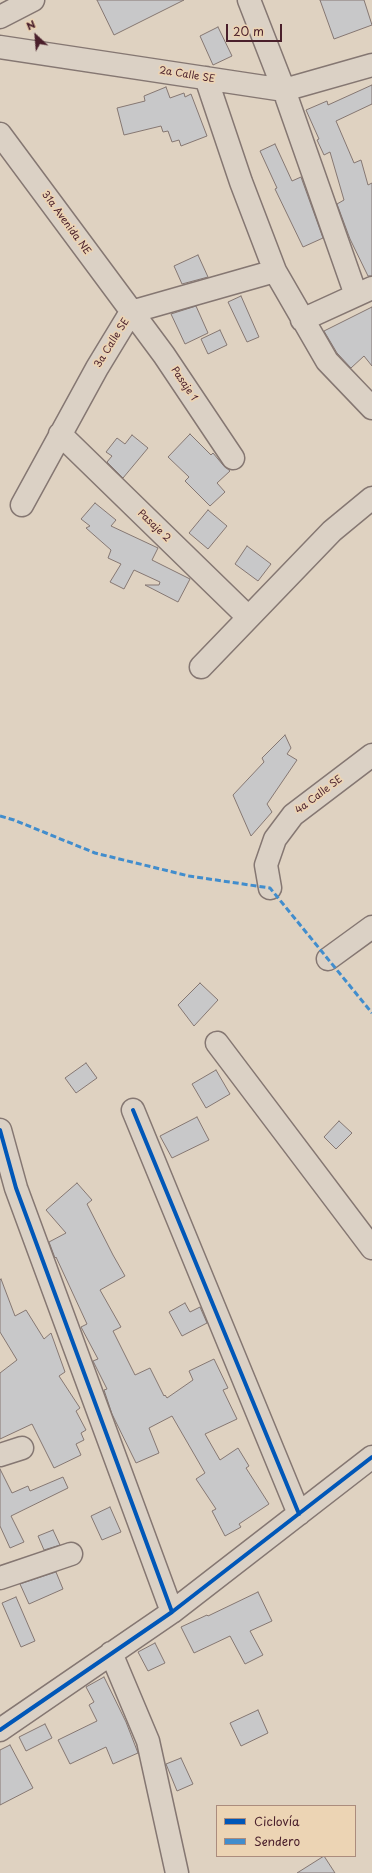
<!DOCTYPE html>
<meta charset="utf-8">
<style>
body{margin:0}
#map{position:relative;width:372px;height:1873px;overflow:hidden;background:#dfd2c1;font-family:"Playpen Sans",sans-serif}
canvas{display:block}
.legend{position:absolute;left:216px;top:1805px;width:140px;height:52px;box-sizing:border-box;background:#ecd4b4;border:1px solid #ab8c7d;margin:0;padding:5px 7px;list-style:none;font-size:12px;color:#4a1f2b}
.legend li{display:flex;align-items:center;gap:8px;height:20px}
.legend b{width:20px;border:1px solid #ab8c7d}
.north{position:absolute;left:16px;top:16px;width:40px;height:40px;-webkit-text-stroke:3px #ecd4b4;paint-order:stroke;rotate:334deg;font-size:11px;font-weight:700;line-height:16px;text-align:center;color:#4a1f2b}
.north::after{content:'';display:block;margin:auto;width:14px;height:18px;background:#4a1f2b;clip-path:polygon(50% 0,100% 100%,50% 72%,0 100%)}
.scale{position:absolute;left:226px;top:24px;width:56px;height:18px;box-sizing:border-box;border:2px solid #4a1f2b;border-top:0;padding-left:5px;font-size:12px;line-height:14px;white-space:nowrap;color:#4a1f2b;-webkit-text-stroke:3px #ecd4b4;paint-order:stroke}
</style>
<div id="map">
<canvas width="372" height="1873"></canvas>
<ul class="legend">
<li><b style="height:5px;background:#0057b8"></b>Ciclovía</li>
<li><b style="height:5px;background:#418dcd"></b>Sendero</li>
</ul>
<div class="north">N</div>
<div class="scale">20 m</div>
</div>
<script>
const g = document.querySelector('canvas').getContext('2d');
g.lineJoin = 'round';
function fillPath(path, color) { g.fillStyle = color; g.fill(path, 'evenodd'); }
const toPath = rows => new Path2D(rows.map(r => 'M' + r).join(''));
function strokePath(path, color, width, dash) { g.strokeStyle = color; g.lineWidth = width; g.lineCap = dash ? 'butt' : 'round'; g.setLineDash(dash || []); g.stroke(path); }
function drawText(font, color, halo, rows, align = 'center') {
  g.font = font + ' "Playpen Sans",sans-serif'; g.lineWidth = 3.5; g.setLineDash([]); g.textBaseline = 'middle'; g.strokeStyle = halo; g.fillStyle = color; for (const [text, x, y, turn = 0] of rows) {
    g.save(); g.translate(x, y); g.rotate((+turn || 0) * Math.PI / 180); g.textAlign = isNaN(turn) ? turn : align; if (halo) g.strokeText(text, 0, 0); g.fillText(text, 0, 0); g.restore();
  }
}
const building = toPath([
 [97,0,184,0,114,35,97,0],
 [320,0,364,0,372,25,334,39,320,0],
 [218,27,232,56,213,65,200,36,218,27],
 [372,85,372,104,336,121,354,163,361,160,368,185,372,183,372,276,368,276,350,239,337,204,344,200,330,152,324,155,317,140,319,139,306,110,327,101,328,105,372,85],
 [166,87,170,98,184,93,185,97,191,94,207,136,181,146,179,140,172,142,168,131,163,132,161,126,124,135,117,108,145,101,144,96,166,87],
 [275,144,292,181,301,177,323,238,303,247,275,189,277,188,260,151,275,144],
 [198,255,208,277,182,284,174,266,198,255],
 [241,296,259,337,247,342,228,302,241,296],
 [196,306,208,333,185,344,171,314,196,306],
 [372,307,372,366,364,356,351,368,337,353,324,331,372,307],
 [220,330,227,345,208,354,201,339,220,330],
 [190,434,211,455,213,453,223,465,230,471,217,483,225,492,210,506,185,481,189,477,168,457,190,434],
 [132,435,148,448,123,478,107,462,112,456,106,452,117,438,125,444,132,435],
 [95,503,116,520,111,526,158,548,152,560,190,579,178,602,145,585,159,585,160,582,134,570,124,589,110,582,121,564,108,558,111,550,86,528,90,526,81,519,95,503],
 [208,510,227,526,208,549,189,533,208,510],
 [247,546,271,564,258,581,235,564,247,546],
 [285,735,291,748,287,754,297,760,267,804,272,812,251,836,233,795,264,762,262,758,285,735],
 [200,983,218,1000,194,1026,178,1005,200,983],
 [86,1063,97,1078,76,1093,65,1078,86,1063],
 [216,1070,230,1094,206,1108,192,1084,216,1070],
 [197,1117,209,1140,172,1158,160,1136,197,1117],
 [339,1121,352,1133,336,1149,324,1137,339,1121],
 [77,1183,92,1200,87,1204,113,1255,125,1276,100,1290,121,1327,113,1331,135,1375,150,1368,164,1396,165,1395,167,1398,193,1380,189,1371,214,1359,228,1388,223,1390,237,1419,205,1434,220,1460,238,1448,249,1466,246,1468,269,1504,239,1524,241,1527,225,1536,212,1511,216,1509,196,1479,205,1473,172,1416,149,1428,159,1453,136,1463,112,1414,104,1390,107,1389,93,1361,98,1359,81,1327,87,1324,56,1257,55,1258,49,1242,66,1233,46,1210,77,1183],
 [1,1279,15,1316,26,1310,44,1339,51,1333,65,1372,59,1376,80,1408,76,1411,86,1430,81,1433,84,1440,76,1444,81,1455,54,1468,32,1424,0,1439,0,1373,17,1360,0,1332,0,1280,1,1279],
 [185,1303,190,1312,200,1307,207,1323,182,1336,169,1312,185,1303],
 [0,1469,12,1493,28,1486,30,1491,63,1477,68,1488,11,1516,24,1542,10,1548,0,1526,0,1469],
 [110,1507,121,1532,102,1540,91,1516,110,1507],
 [53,1530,60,1545,44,1550,38,1536,53,1530],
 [56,1572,63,1589,29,1604,20,1584,56,1572],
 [258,1592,272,1621,250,1631,263,1655,245,1664,230,1636,194,1653,181,1627,207,1615,208,1616,258,1592],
 [16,1597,35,1641,21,1647,2,1603,16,1597],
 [155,1643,165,1663,148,1671,138,1652,155,1643],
 [104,1677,126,1722,138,1753,113,1764,106,1747,70,1764,58,1740,97,1721,89,1705,94,1702,86,1687,104,1677],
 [258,1710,268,1733,241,1746,230,1723,258,1710],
 [45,1724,52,1738,26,1751,19,1737,45,1724],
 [10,1745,33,1788,0,1805,0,1750,10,1745],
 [181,1758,193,1784,177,1791,166,1764,181,1758],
 [324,1856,335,1873,297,1873,324,1856]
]);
fillPath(building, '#c8c8c9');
strokePath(building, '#857772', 1);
const minor = toPath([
 [249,0,284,90,356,295],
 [0,17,33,0],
 [0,47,284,90,372,65],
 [206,78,241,182,275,271,327,361,372,408],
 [0,134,164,355,233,458],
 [302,320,372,288],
 [60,434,248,617],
 [22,505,97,368,131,312,275,271],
 [201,667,332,531,372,498],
 [270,888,266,865,275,839,293,815,372,755],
 [328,959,372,927],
 [217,1043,372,1248],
 [133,1110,299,1514],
 [0,1130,16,1188,172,1612],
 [0,1455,22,1448],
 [0,1578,71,1554],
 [111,1653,148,1741,177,1873],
 [0,1730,172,1612,372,1457]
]);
strokePath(minor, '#857772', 25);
strokePath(minor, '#dbd1c5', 22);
strokePath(toPath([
 [0,816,14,820,95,853,189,876,270,888,372,1013]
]), '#418dcd', 3, [6, 3]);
strokePath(toPath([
 [133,1110,299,1514],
 [0,1130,16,1188,172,1612],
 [0,1730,172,1612,372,1457]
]), '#0057b8', 4);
drawText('10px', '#4a1f2b', '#ecd4b4', [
 ["2a Calle SE",187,75,9],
 ["31a Avenida NE",66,223,54],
 ["3a Calle SE",112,343,-58],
 ["Pasaje 1",184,384,56],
 ["Pasaje 2",154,526,44],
 ["4a Calle SE",319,795,-37]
]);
</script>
